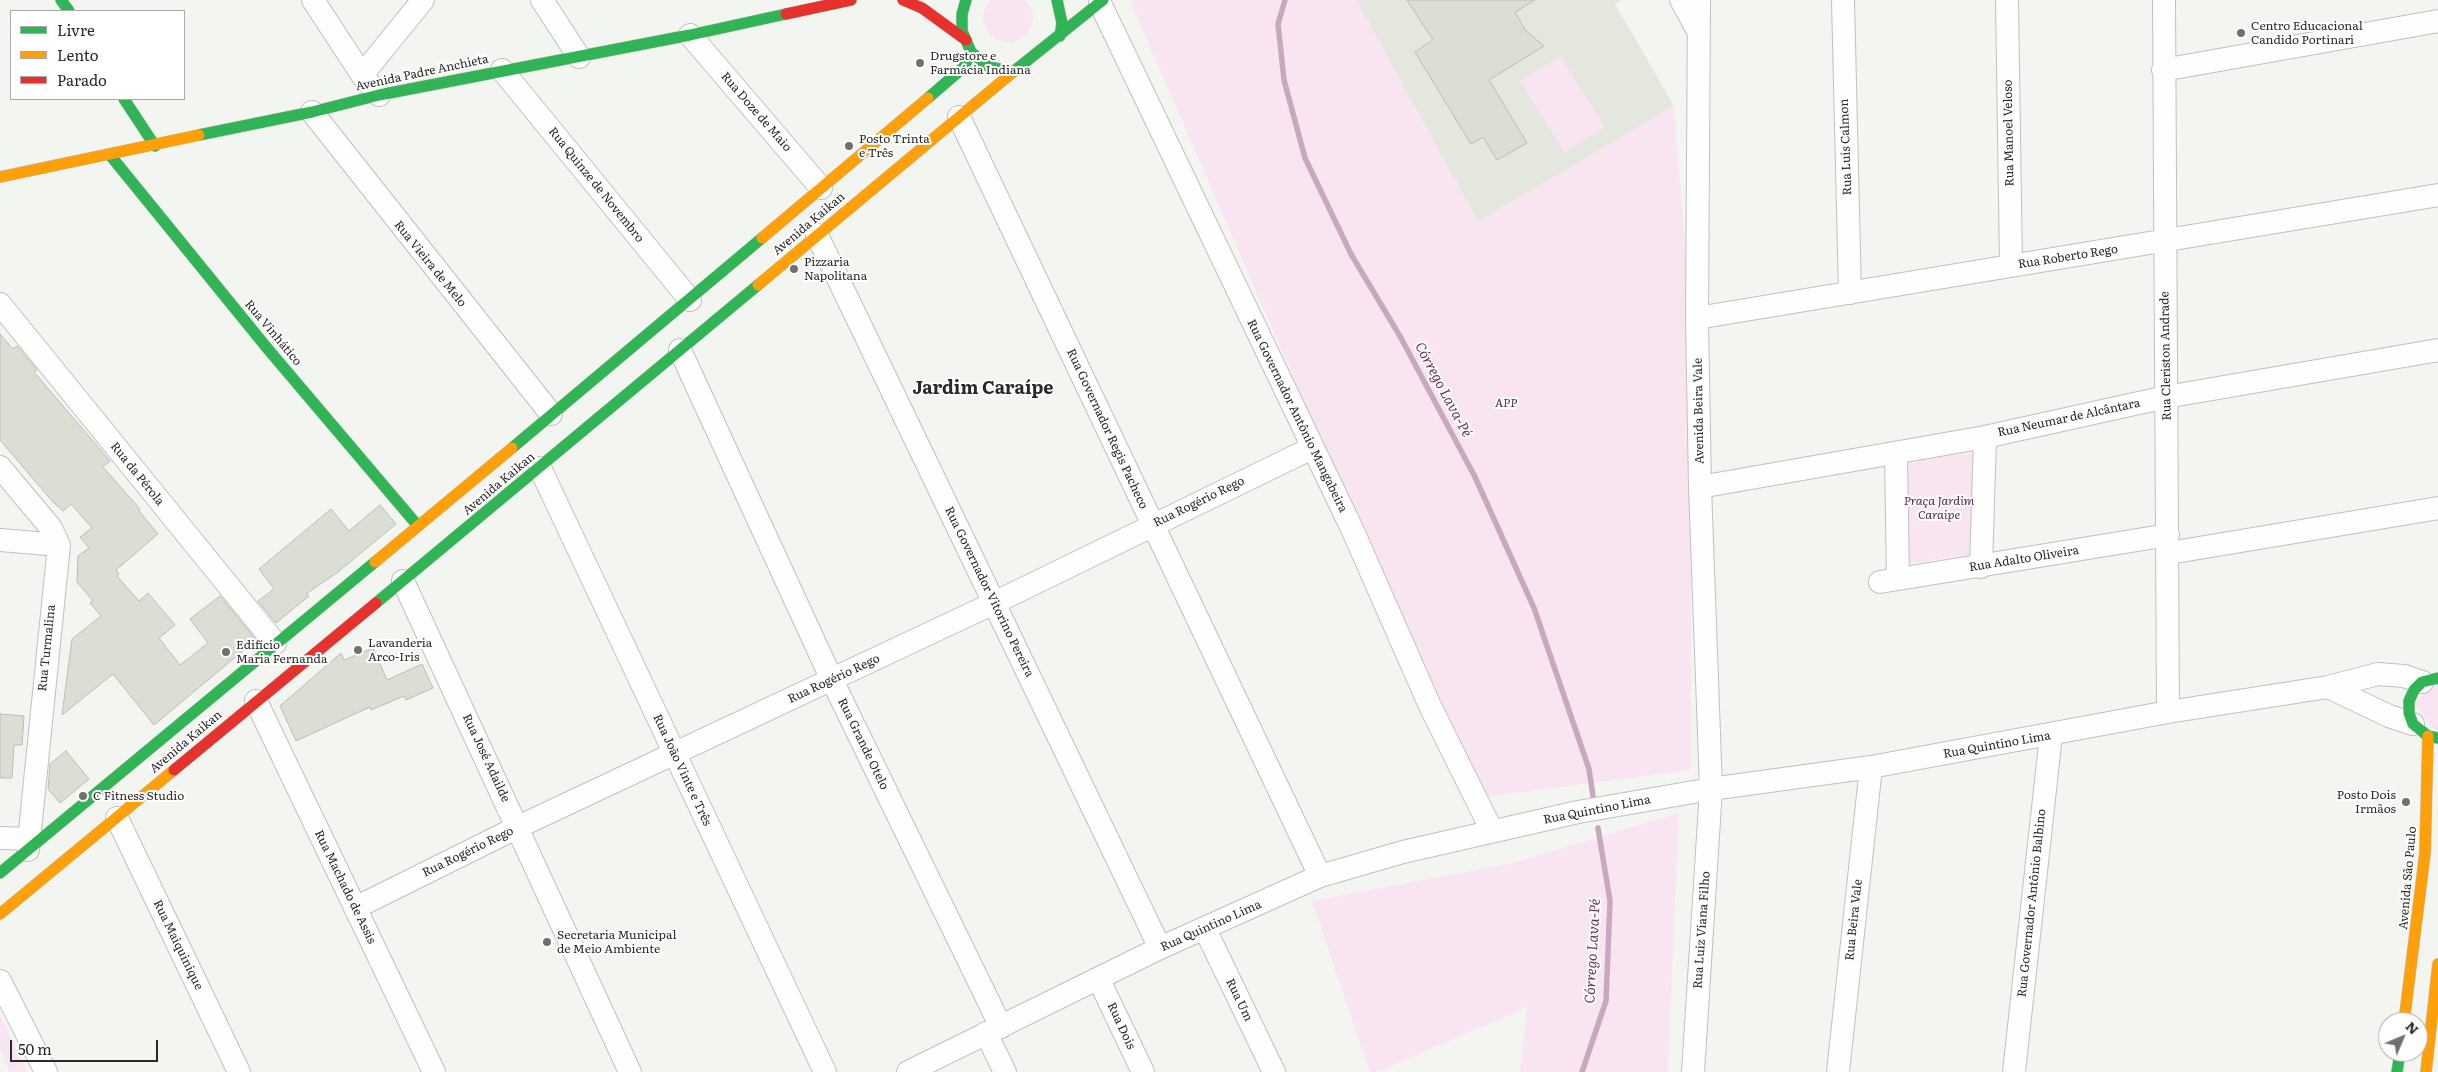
<!DOCTYPE html>
<meta charset="utf-8">
<style>
body{margin:0}
#map{position:relative;width:2438px;height:1072px;overflow:hidden;background:#f3f5f1;font-family:Literata,serif}
canvas{display:block}
.legend{position:absolute;left:10px;top:10px;width:175px;height:90px;box-sizing:border-box;background:#fff;border:1px solid #a9aaa9;margin:0;padding:6px 9px;list-style:none;font-size:15px;color:#292a27}
.legend li{display:flex;align-items:center;gap:10px;height:25px}
.legend b{width:25px;border:1px solid #a9aaa9}
.north{position:absolute;left:2378px;top:1012px;width:50px;height:50px;box-sizing:border-box;background:#fff;border:1px solid #a9aaa9;border-radius:50%;rotate:45deg;font-size:14px;font-weight:700;line-height:20px;text-align:center;color:#292a27}
.north::after{content:'';display:block;margin:auto;width:18px;height:22px;background:#70716e;clip-path:polygon(50% 0,100% 100%,50% 72%,0 100%)}
.scale{position:absolute;left:10px;top:1040px;width:148px;height:22px;box-sizing:border-box;border:2px solid #292a27;border-top:0;padding-left:6px;font-size:15px;line-height:18px;white-space:nowrap;color:#292a27;-webkit-text-stroke:4px #fff;paint-order:stroke}
</style>
<div id="map">
<canvas width="2438" height="1072"></canvas>
<ul class="legend">
<li><b style="height:6px;background:#30b455"></b>Livre</li>
<li><b style="height:6px;background:#ff9f0a"></b>Lento</li>
<li><b style="height:6px;background:#e5322d"></b>Parado</li>
</ul>
<div class="north">N</div>
<div class="scale">50 m</div>
</div>
<script>
const g = document.querySelector('canvas').getContext('2d');
g.lineJoin = 'round';
function fillPath(path, color) { g.fillStyle = color; g.fill(path, 'evenodd'); }
const toPath = rows => new Path2D(rows.map(r => 'M' + r).join(''));
function strokePath(path, color, width, dash) { g.strokeStyle = color; g.lineWidth = width; g.lineCap = dash ? 'butt' : 'round'; g.setLineDash(dash || []); g.stroke(path); }
function drawText(font, color, halo, rows, align = 'center') {
  g.font = font + ' Literata,serif'; g.lineWidth = 4; g.setLineDash([]); g.textBaseline = 'middle'; g.strokeStyle = halo; g.fillStyle = color; for (const [text, x, y, turn = 0] of rows) {
    g.save(); g.translate(x, y); g.rotate((+turn || 0) * Math.PI / 180); g.textAlign = isNaN(turn) ? turn : align; if (halo) g.strokeText(text, 0, 0); g.fillText(text, 0, 0); g.restore();
  }
}
fillPath(toPath([
 [1356,0,1621,0,1615,4,1674,106,1478,222]
]), '#e4e7dd');
fillPath(toPath([
 [990,0,1026,0,1032,10,1033,19,1027,35,1012,43,997,40,990,35,983,21,983,13],
 [1134,0,1356,0,1478,222,1674,106,1691,323,1691,770,1476,798,1131,3],
 [1560,56,1605,127,1564,152,1520,81],
 [1973,453,1972,554,1906,564,1907,461],
 [2438,682,2438,734,2413,703],
 [1679,813,1668,1072,1520,1072,1527,1007,1377,1072,1370,1072,1312,901,1513,863],
 [0,1014,27,1072,10,1072,0,1050]
]), '#f9e5f2');
strokePath(toPath([
 [1285,0,1278,24,1284,80,1305,158,1351,254,1401,338,1475,477,1534,608,1589,769,1593,796],
 [1582,1072,1606,1001,1610,901,1598,828]
]), '#c8a8bc', 5.5);
const building = toPath([
 [1407,0,1535,0,1515,12,1525,30,1544,46,1489,80,1527,143,1497,160,1483,137,1471,144,1415,52,1433,40,1407,0],
 [0,334,13,349,17,346,37,370,34,372,110,461,103,467,140,509,139,511,158,534,116,570,119,574,117,576,139,601,148,593,175,625,159,638,180,665,208,643,190,619,220,596,256,640,154,725,113,674,62,715,72,639,101,616,90,603,93,601,77,582,78,556,89,548,80,537,92,528,71,504,63,511,53,502,0,440,0,334],
 [380,505,396,524,338,572,306,594,309,596,276,623,258,601,274,589,259,569,331,509,349,531,380,505],
 [373,648,387,680,422,664,433,688,406,700,404,696,371,710,370,707,296,741,280,706,341,653,344,660,373,648],
 [0,714,24,716,22,745,14,745,12,778,0,778,0,714],
 [66,751,89,779,60,803,48,789,50,764,66,751]
]);
fillPath(building, '#dbdfd3');
strokePath(building, '#babcb9', 1);
const street = toPath([
 [313,0,362,75,379,95],
 [542,0,579,57],
 [1681,0,1698,31],
 [1843,0,1850,293],
 [2007,0,2011,266],
 [2164,0,2168,712],
 [1100,3,1353,531,1430,706,1492,831],
 [690,35,821,188],
 [502,70,690,300],
 [2163,70,2438,21],
 [362,75,423,0],
 [312,112,551,414],
 [959,117,1320,876],
 [817,235,1160,948],
 [0,304,275,643],
 [1697,318,2438,195],
 [680,350,832,680,1001,1027],
 [1896,453,1898,579],
 [0,467,51,528,59,545,28,850],
 [540,468,825,1072],
 [1700,487,1985,437,2166,397,2438,350],
 [0,540,59,545],
 [2169,553,2438,508],
 [1981,567,1985,437],
 [403,581,630,1072],
 [1880,582,2168,535],
 [2328,687,2389,716,2413,724],
 [256,701,434,1072],
 [117,818,239,1072],
 [0,838,28,839],
 [355,908,518,827,994,603,1312,448],
 [1205,929,1274,1072],
 [1099,980,1143,1072],
 [0,981,46,1072],
 [986,1033,1005,1072],
 [908,1072,1160,948,1320,876,1403,852,1578,812,1711,789,1871,767,2168,712,2328,687,2378,674,2404,676,2422,682],
 [1693,1072,1711,789,1700,487,1697,318,1699,0],
 [1838,1072,1871,767],
 [2014,1072,2051,735]
]);
const fast = toPath([
 [61,0,69,11],
 [966,0,962,14,962,31,971,52,987,66,1013,72,1103,0],
 [1057,0,1062,23,1060,36],
 [928,98,964,67,971,52],
 [124,99,155,146],
 [199,135,312,112,379,95,690,35,786,14],
 [110,155,267,348,418,526],
 [512,448,762,238],
 [376,603,758,285],
 [2438,678,2422,682,2414,690,2409,701,2409,713,2413,724,2428,736,2438,738],
 [0,873,375,562],
 [2397,1072,2400,1052]
]);
const slow = toPath([
 [0,177,199,135],
 [762,238,928,98],
 [758,285,1013,72],
 [375,562,512,448],
 [0,914,174,770],
 [2404,1022,2425,853,2428,736],
 [2426,1072,2438,964]
]);
const jam = toPath([
 [903,0,922,8,966,40],
 [786,14,851,0],
 [174,770,376,603]
]);
strokePath(street, '#c0c1be', 24);
strokePath(fast, '#c0c1be', 12);
strokePath(slow, '#c0c1be', 12);
strokePath(jam, '#c0c1be', 12);
strokePath(street, '#fdfefd', 22);
strokePath(fast, '#30b455', 11);
strokePath(slow, '#ff9f0a', 11);
strokePath(jam, '#e5322d', 11);
for (const [x, y, r, color] of [
 [2241,33,5,"#70716e"],
 [920,63,5,"#70716e"],
 [849,146,5,"#70716e"],
 [794,269,5,"#70716e"],
 [358,650,5,"#70716e"],
 [226,652,5,"#70716e"],
 [83,796,5,"#70716e"],
 [2406,802,5,"#70716e"],
 [547,942,5,"#70716e"]
]) { const dot = new Path2D(); dot.arc(x, y, r, 0, 2 * Math.PI); g.fillStyle = color; g.fill(dot); strokePath(dot, '#fff', 2); }
drawText('12px', '#292a27', '#fff', [
 ["Centro Educacional",2251,26],
 ["Candido Portinari",2251,40],
 ["Drugstore e",930,56],
 ["Farmácia Indiana",930,70],
 ["Posto Trinta",859,139],
 ["e Três",859,153],
 ["Pizzaria",804,262],
 ["Napolitana",804,276],
 ["Lavanderia",368,643],
 ["Arco-Iris",368,657],
 ["Edifício",236,645],
 ["Maria Fernanda",236,659],
 ["Posto Dois",2396,795,"right"],
 ["Irmãos",2396,809,"right"],
 ["C Fitness Studio",93,796],
 ["Secretaria Municipal",557,935],
 ["de Meio Ambiente",557,949]
], 'left');
drawText('12px', '#292a27', '#fff', [
 ["Avenida Padre Anchieta",422,73,-12],
 ["Rua Doze de Maio",756,112,49],
 ["Rua Manoel Veloso",2009,133,-91],
 ["Rua Luís Calmon",1846,147,-92],
 ["Rua Quinze de Novembro",596,185,51],
 ["Avenida Kaikan",809,224,-40],
 ["Rua Roberto Rego",2068,257,-9],
 ["Rua Vieira de Melo",430,264,51],
 ["Rua Vinhático",273,333,50],
 ["Rua Cleriston Andrade",2166,356,-91],
 ["Avenida Beira Vale",1699,411,-91],
 ["Rua Governador Antônio Mangabeira",1297,416,64],
 ["Rua Neumar de Alcântara",2069,418,-12],
 ["Rua Governador Regis Pacheco",1107,429,65],
 ["Rua da Pérola",137,474,51],
 ["Avenida Kaikan",499,484,-40],
 ["Rua Rogério Rego",1199,502,-26],
 ["Rua Adalto Oliveira",2024,559,-9],
 ["Rua Governador Vitorino Pereira",989,592,64],
 ["Rua Turmalina",47,648,-84],
 ["Rua Rogério Rego",834,679,-25],
 ["Avenida Kaikan",186,742,-40],
 ["Rua Grande Otelo",863,744,64],
 ["Rua Quintino Lima",1997,745,-10],
 ["Rua José Adailde",486,758,65],
 ["Rua João Vinte e Três",682,770,65],
 ["Rua Quintino Lima",1597,810,-11],
 ["Rua Rogério Rego",468,852,-26],
 ["Avenida São Paulo",2408,878,-85],
 ["Rua Machado de Assis",345,887,64],
 ["Rua Governador Antônio Balbino",2032,903,-84],
 ["Rua Beira Vale",1854,920,-84],
 ["Rua Quintino Lima",1211,926,-24],
 ["Rua Luiz Viana Filho",1702,930,-86],
 ["Rua Maiquinique",178,945,64],
 ["Rua Um",1239,1000,64],
 ["Rua Dois",1121,1026,65]
]);
drawText('italic 12px', '#602752', '#fff', [
 ["APP",1506,403],
 ["Praça Jardim",1939,501],
 ["Caraipe",1939,515]
]);
drawText('italic 14px', '#6d335e', '#fff', [
 ["Córrego Lava-Pé",1443,390,62],
 ["Córrego Lava-Pé",1593,951,-87]
]);
drawText('bold 18px', '#292a27', '#fff', [
 ["Jardim Caraípe",983,389]
]);
</script>
